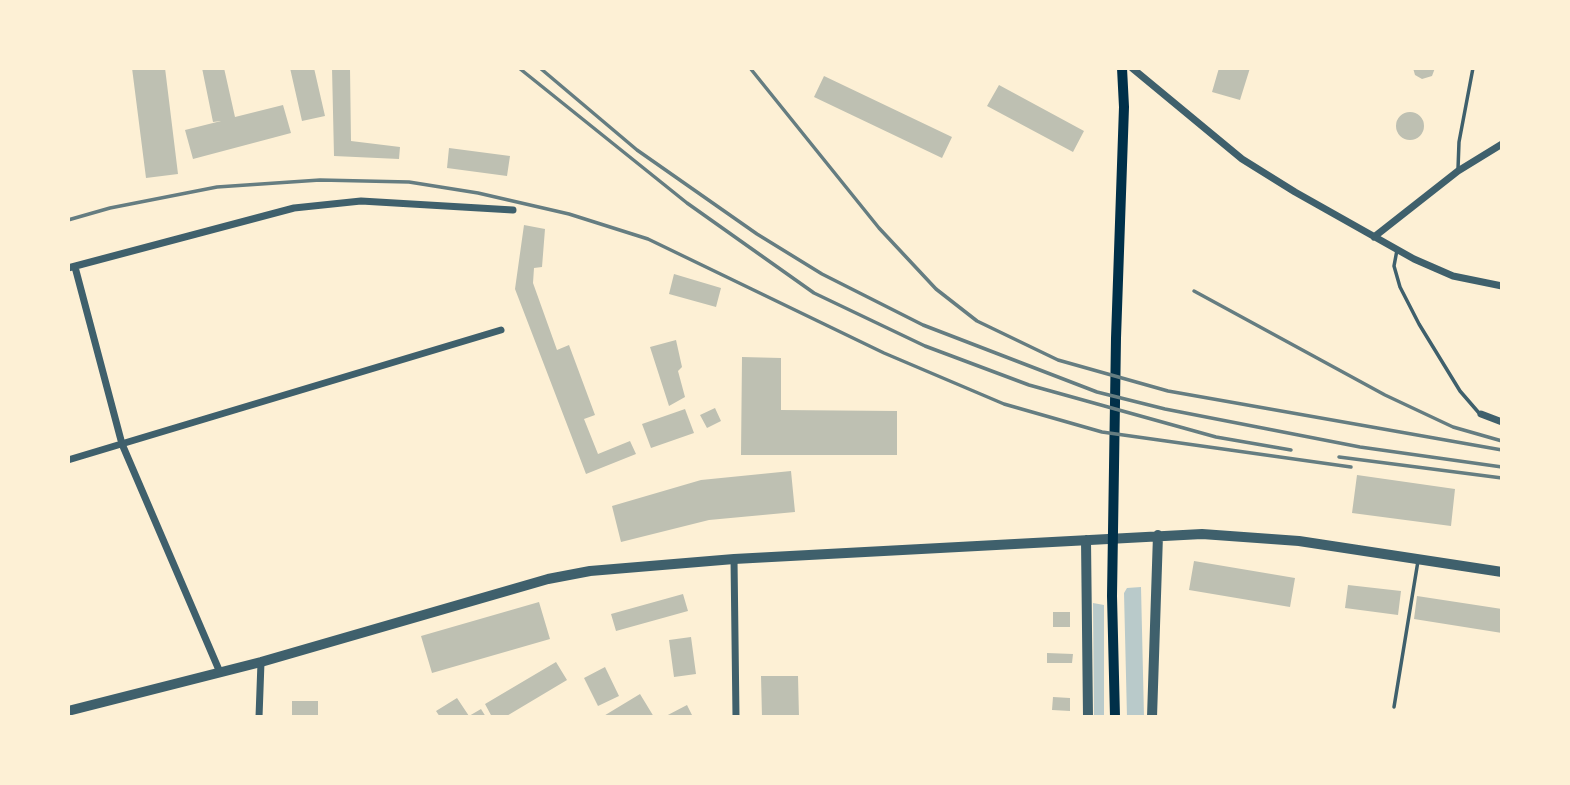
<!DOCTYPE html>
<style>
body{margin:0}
#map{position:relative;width:1570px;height:785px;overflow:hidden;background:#fdf0d5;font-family:"DM Sans",sans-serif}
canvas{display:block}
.frame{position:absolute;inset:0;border:70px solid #fdf0d5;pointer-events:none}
</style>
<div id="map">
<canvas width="1570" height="785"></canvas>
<div class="frame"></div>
</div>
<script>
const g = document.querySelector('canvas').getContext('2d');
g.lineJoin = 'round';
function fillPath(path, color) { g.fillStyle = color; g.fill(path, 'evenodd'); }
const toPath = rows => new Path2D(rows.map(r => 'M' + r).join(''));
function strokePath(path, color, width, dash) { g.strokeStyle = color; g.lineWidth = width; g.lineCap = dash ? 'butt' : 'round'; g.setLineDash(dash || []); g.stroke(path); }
fillPath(toPath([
 [1141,587,1144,717,1127,717,1124,593,1127,588],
 [1093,603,1104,605,1104,717,1094,717]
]), '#b9caca');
fillPath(toPath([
 [132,68,165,68,178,174,146,178],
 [202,68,224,68,235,117,283,105,291,133,193,159,185,130,221,121,213,122],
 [290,68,314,68,325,116,302,121],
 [332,68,350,68,351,141,400,147,399,159,334,156],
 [1219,68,1250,68,1240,100,1212,92],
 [1413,68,1435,68,1432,76,1422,79,1415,75],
 [824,76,952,137,942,158,814,97],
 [999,85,1084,131,1073,152,987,106],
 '1396 126a14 14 0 1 1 28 0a14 14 0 1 1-28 0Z',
 [449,148,510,156,507,176,447,168],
 [524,225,545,229,542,267,534,268,533,283,557,350,569,345,595,415,584,419,598,454,630,441,636,454,586,474,515,289],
 [674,274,721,288,716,307,669,294],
 [676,340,682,367,678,371,685,397,669,406,650,347],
 [742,357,781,358,781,410,897,411,897,455,741,455],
 [715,408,721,421,707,428,700,415],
 [685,409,694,433,651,448,642,424],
 [791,471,795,512,709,520,621,542,612,506,701,480],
 [1357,475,1455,489,1451,526,1352,513],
 [1194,561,1295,578,1290,607,1189,590],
 [1348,585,1401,591,1398,615,1345,608],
 [683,594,688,611,616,631,611,614],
 [1417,596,1502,609,1502,633,1414,619],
 [539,602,550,639,432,673,421,636],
 [1053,612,1070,612,1070,627,1053,627],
 [691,637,696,674,674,677,669,640],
 [1047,653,1073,654,1072,663,1047,663],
 [556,662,567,680,505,717,492,717,485,704],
 [605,667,619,696,598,706,584,678],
 [761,676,798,676,799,717,762,717],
 [640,694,654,717,602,717],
 [1053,697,1070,698,1070,711,1052,710],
 [457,698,469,716,481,709,486,717,440,717,436,711],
 [292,701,318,701,318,717,292,717],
 [687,705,693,717,664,717]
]), '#bec0b2');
strokePath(toPath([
 [1458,169,1459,142,1473,68],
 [1397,250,1394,266,1400,287,1419,324,1460,391,1479,413],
 [1394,707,1418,561]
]), '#3f606c', 3.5);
strokePath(toPath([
 [1132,68,1242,159,1295,192,1414,259,1453,276,1502,286],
 [1374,237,1458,171,1502,144],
 [75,267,122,444,219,670],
 [68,268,294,208,361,201,513,210],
 [1481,414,1502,422],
 [68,460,501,330],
 [734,559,736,717],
 [259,717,261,662]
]), '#3f606c', 7);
strokePath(toPath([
 [1086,540,1088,717],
 [68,711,261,662,548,579,590,571,734,559,1202,534,1299,541,1502,572],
 [1152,717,1158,535]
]), '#3f606c', 10);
strokePath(toPath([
 [1115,717,1112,596,1116,338,1124,107,1122,68]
]), '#003049', 10);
strokePath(toPath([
 [519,68,687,203,814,293,925,346,1029,385,1216,437,1291,450],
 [540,68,637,150,757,234,822,274,923,325,1097,392,1165,409,1360,447,1502,467],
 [750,68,879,228,936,289,977,321,1058,360,1168,391,1502,450],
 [68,220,110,208,217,187,320,180,409,182,478,193,569,214,648,239,884,353,1004,404,1102,432,1351,467],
 [1194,291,1385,395,1453,427,1502,441],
 [1339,457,1502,478]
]), '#657d81', 3.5);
</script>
